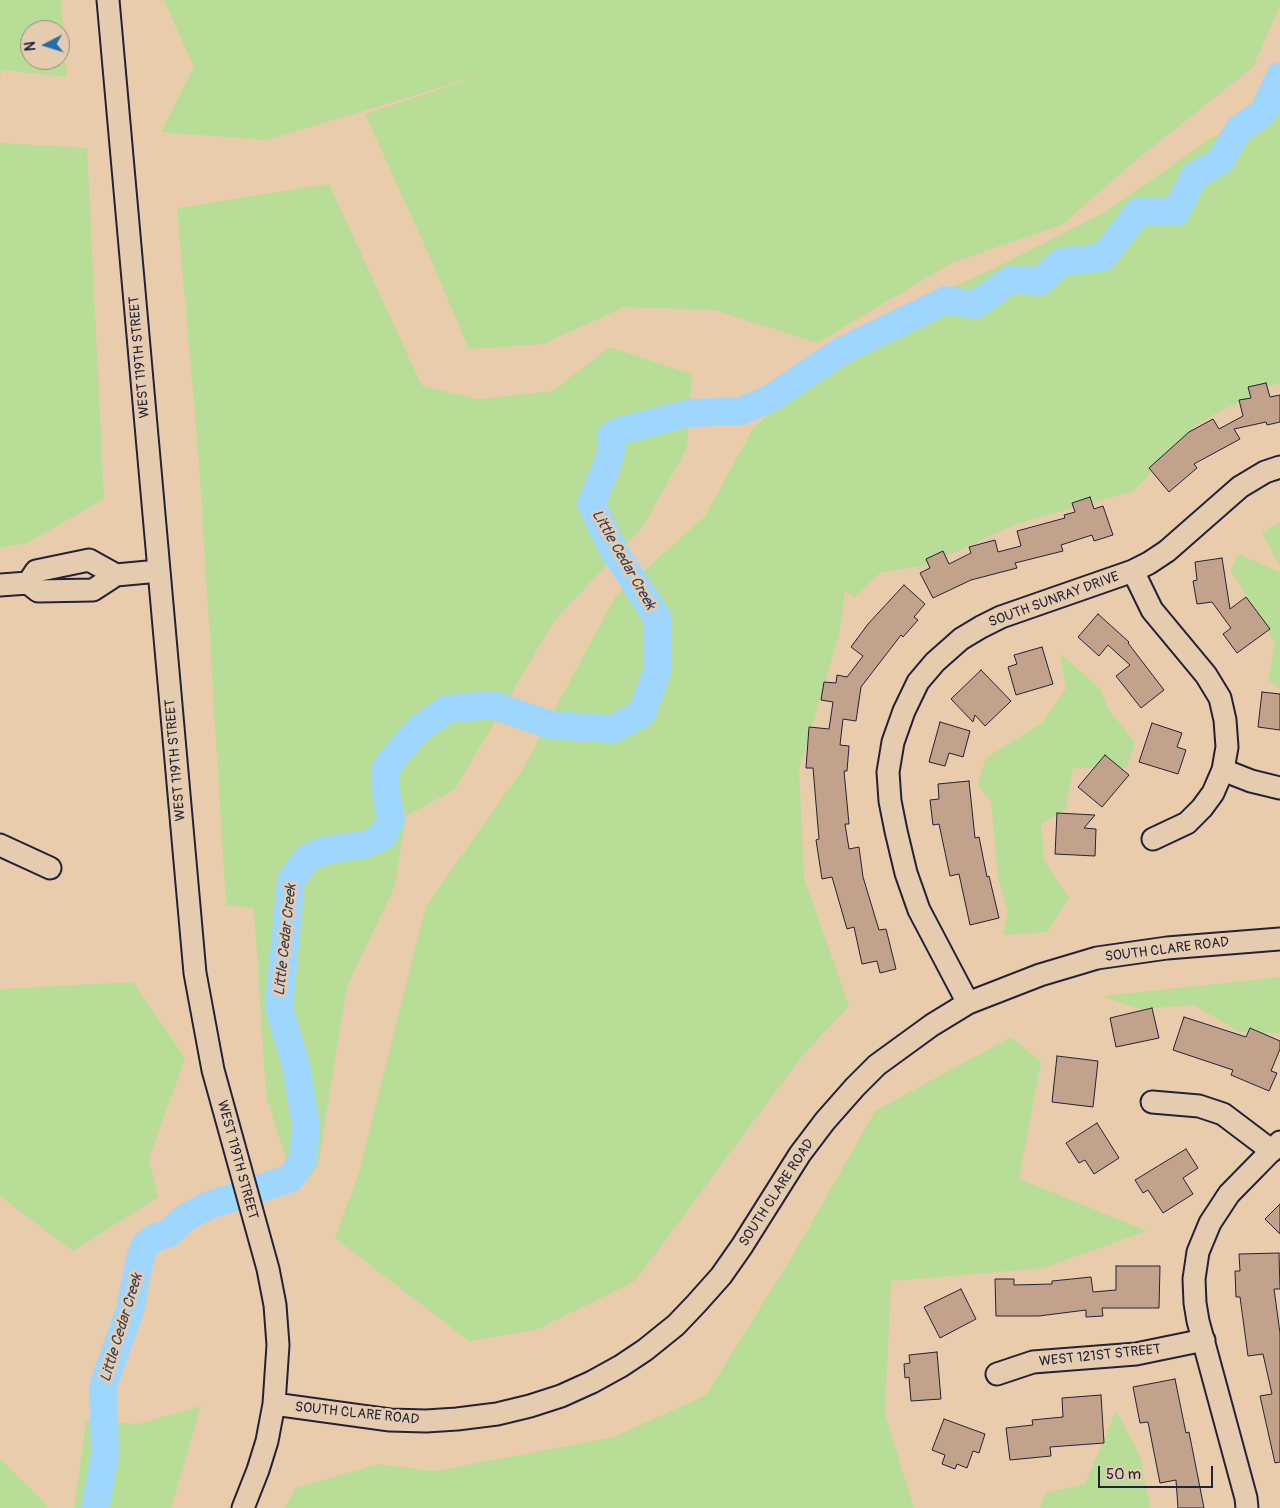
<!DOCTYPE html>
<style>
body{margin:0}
#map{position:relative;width:1280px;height:1508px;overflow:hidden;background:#e9ccac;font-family:Pangolin,sans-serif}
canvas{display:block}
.north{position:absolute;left:20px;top:20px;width:50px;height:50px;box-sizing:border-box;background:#e6ccae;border:1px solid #988880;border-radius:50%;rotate:265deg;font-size:14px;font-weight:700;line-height:20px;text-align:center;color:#22223b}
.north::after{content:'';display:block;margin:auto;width:18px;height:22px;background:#1f6fb2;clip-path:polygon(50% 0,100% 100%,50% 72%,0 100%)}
.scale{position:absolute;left:1098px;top:1466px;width:115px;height:22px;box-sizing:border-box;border:2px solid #22223b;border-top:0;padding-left:6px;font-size:15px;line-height:18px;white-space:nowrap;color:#22223b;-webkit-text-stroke:4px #e6ccae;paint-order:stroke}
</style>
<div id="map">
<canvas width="1280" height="1508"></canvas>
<div class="north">N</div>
<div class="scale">50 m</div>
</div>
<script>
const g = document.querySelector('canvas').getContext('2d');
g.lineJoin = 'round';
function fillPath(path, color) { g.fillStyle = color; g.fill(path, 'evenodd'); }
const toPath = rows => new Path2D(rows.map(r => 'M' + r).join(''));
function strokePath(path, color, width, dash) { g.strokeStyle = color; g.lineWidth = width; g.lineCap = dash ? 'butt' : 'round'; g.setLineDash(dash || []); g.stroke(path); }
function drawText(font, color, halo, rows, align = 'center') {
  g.font = font + ' Pangolin,sans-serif'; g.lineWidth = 5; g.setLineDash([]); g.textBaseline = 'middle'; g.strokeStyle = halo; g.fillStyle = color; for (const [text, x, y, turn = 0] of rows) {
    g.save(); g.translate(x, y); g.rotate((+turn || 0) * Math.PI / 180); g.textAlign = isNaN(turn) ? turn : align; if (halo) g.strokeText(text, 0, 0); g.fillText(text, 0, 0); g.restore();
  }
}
fillPath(toPath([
 [0,0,61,0,67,77,2,70,0,78],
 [30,30,60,30,60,60,30,60],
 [164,0,1280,0,1280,6,1253,67,1131,164,1062,225,953,262,817,343,715,310,624,307,543,344,469,349,428,253,365,114,505,68,267,140,161,132,194,67],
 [1280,98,1280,384,1271,385,1198,423,1133,491,1016,524,925,566,881,572,854,597,845,591,839,635,799,770,804,878,849,1006,802,1056,635,1281,536,1330,469,1341,335,1238,359,1172,426,906,522,770,615,597,705,516,754,427,878,322,1003,264,1105,212,1210,139],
 [0,143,87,148,104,499,27,543,0,548,0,232,1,227,0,226],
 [329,184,422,386,478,399,552,391,610,347,692,374,687,448,643,526,554,621,455,789,406,816,395,886,347,986,318,1166,297,1191,266,1096,254,908,226,905,199,462,177,208],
 [1280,522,1280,567,1262,532],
 [1238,554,1280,572,1280,688,1268,680,1275,643,1231,571],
 [1060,653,1100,689,1109,710,1135,743,1127,768,1073,768,1066,809,1041,824,1044,860,1069,898,1047,932,1003,935,1008,912,998,878,991,802,978,784,986,758,1042,723,1066,689],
 [1280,977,1280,1033,1239,1032,1194,1005,1140,1009,1102,996],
 [133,982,185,1058,149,1158,158,1197,73,1251,0,1196,0,989],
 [1011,1037,1041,1062,1019,1179,1147,1231,1043,1268,891,1281,885,1414,914,1508,285,1508,295,1488,378,1464,435,1471,614,1437,706,1395,796,1250,875,1111],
 [201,1406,171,1508,74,1508,86,1421,138,1424],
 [1116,1410,1140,1456,1150,1508,1040,1508,1046,1493,1085,1484],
 [0,1459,43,1501,48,1508,0,1508]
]), '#b8dd97');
strokePath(toPath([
 [95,1508,105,1455,103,1386,130,1310,140,1258,145,1245,155,1237,169,1233,185,1218,207,1206,291,1178,303,1159,306,1126,296,1066,279,1007,291,880,307,858,326,850,367,844,383,836,391,818,385,787,386,767,417,730,447,709,493,705,551,725,613,729,642,713,657,671,657,617,613,549,591,504,606,468,612,448,611,436,622,430,689,413,741,411,771,398,841,351,946,300,975,305,1010,280,1040,281,1061,262,1103,257,1138,212,1176,212,1194,176,1221,160,1239,129,1263,113,1280,76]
]), '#9fd6fe', 28);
const building = toPath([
 [1266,383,1270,397,1280,395,1280,422,1267,425,1266,422,1234,429,1240,439,1194,464,1197,468,1169,492,1149,468,1189,432,1213,419,1219,429,1243,416,1239,400,1251,398,1248,387,1266,383],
 [1090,497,1094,509,1103,506,1113,535,1094,541,1092,535,1061,545,1063,551,1015,563,1017,568,971,580,933,598,920,573,930,568,926,559,943,551,949,564,971,553,969,547,995,540,998,552,1021,546,1017,531,1065,518,1064,515,1075,512,1072,503,1090,497],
 [1222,558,1230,609,1246,597,1270,629,1237,653,1223,634,1231,628,1212,602,1197,604,1193,581,1197,580,1195,562,1222,558],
 [904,585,925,604,914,617,918,620,903,637,901,635,861,687,856,721,843,719,840,745,849,746,847,771,844,771,849,824,845,824,849,849,859,847,863,877,879,930,886,929,896,969,880,973,877,961,862,964,854,927,847,929,832,877,822,879,816,840,819,839,813,768,806,768,809,727,829,729,833,702,821,700,824,682,836,683,837,675,847,677,863,656,851,647,868,624,904,585],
 [1098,614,1129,642,1128,643,1164,690,1141,708,1116,676,1130,665,1108,645,1099,656,1078,637,1098,614],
 [1042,647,1053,684,1016,695,1008,667,1017,664,1014,655,1042,647],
 [981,670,1011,701,985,726,975,715,973,722,951,699,981,670],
 [1262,692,1280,694,1280,730,1258,727,1262,692],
 [940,722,970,731,963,757,949,753,945,766,929,762,940,722],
 [1152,723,1182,733,1177,747,1186,750,1178,774,1139,762,1152,723],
 [1105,755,1129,775,1102,807,1078,787,1105,755],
 [969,781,975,838,979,837,987,877,989,876,999,918,970,925,959,874,950,876,939,824,933,825,930,800,939,799,938,784,969,781],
 [1057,813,1095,815,1084,828,1096,829,1095,856,1055,854,1057,813],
 [1152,1008,1159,1038,1116,1047,1110,1018,1152,1008],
 [1184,1017,1246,1037,1250,1028,1280,1041,1280,1049,1271,1071,1277,1073,1269,1091,1231,1075,1233,1070,1173,1050,1184,1017],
 [1057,1056,1098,1061,1093,1107,1052,1102,1057,1056],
 [1097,1123,1119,1158,1094,1174,1085,1160,1079,1163,1066,1143,1097,1123],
 [1186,1149,1198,1168,1183,1178,1193,1194,1163,1213,1148,1190,1143,1193,1135,1180,1186,1149],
 [1280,1204,1280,1234,1265,1219,1280,1204],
 [1279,1253,1280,1289,1274,1289,1280,1333,1280,1462,1275,1463,1260,1396,1272,1394,1263,1354,1248,1356,1240,1297,1236,1297,1235,1271,1240,1271,1239,1254,1279,1253],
 [1116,1266,1160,1266,1159,1308,1102,1308,1103,1316,1086,1317,1086,1310,1039,1316,996,1316,995,1279,1014,1279,1014,1285,1052,1284,1052,1281,1091,1277,1093,1292,1116,1290,1116,1266],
 [961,1289,976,1319,940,1338,924,1307,961,1289],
 [937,1352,941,1399,911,1401,909,1377,905,1378,904,1364,910,1363,909,1355,937,1352],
 [1175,1379,1186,1433,1189,1432,1204,1508,1178,1508,1176,1480,1160,1483,1148,1422,1140,1423,1133,1387,1175,1379],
 [1101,1395,1104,1443,1050,1447,1051,1456,1010,1460,1006,1428,1033,1425,1032,1420,1063,1417,1062,1398,1101,1395],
 [944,1419,985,1434,979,1453,973,1451,967,1468,957,1464,955,1469,942,1464,945,1455,932,1450,944,1419]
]);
fillPath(building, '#c3a28c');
strokePath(building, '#22223b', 1);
const minor = toPath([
 [108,0,195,973,213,1070,268,1269,275,1305,278,1345,274,1404,267,1441,258,1470,243,1508],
 [1133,571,1152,610,1206,675,1220,698,1225,720,1227,747,1223,770,1213,793,1202,808,1187,823,1153,839],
 [28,583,36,571,89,560,116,575],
 [0,585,28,583,38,591,93,590,116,575,159,571],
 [1223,770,1251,781,1280,788],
 [0,845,50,868],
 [968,1003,919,910,906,873,896,831,890,801,888,772,893,742,904,711,918,682,935,662,961,639,981,627,1001,617,1133,571,1149,563,1167,551,1240,487,1265,472,1280,467],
 [1152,1102,1199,1106,1223,1114,1272,1151],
 [997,1374,1033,1362,1136,1354,1204,1340],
 [274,1404,390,1420,426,1421,457,1419,497,1414,530,1406,561,1396,592,1382,621,1366,645,1350,676,1325,696,1304,721,1276,742,1246,800,1154,825,1121,855,1087,877,1065,932,1025,968,1003,1040,975,1097,958,1167,948,1280,939],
 [1247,1508,1246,1498,1198,1321,1195,1303,1194,1279,1198,1252,1210,1223,1229,1194,1280,1142]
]);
strokePath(minor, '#22223b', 25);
strokePath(minor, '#e6ccae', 21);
drawText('14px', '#22223b', '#e6ccae', [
 ["WEST 119TH STREET",140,357,-95],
 ["SOUTH SUNRAY DRIVE",1054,600,-20],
 ["WEST 119TH STREET",176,760,-95],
 ["SOUTH CLARE ROAD",1167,950,-7],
 ["WEST 119TH STREET",237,1160,75],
 ["SOUTH CLARE ROAD",777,1193,-57],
 ["WEST 121ST STREET",1100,1356,-6],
 ["SOUTH CLARE ROAD",357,1414,6]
]);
drawText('italic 15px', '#353d58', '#e6ccae', [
 ["Little Cedar Creek",623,560,60],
 ["Little Cedar Creek",286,940,-84],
 ["Little Cedar Creek",122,1328,-73]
]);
</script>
